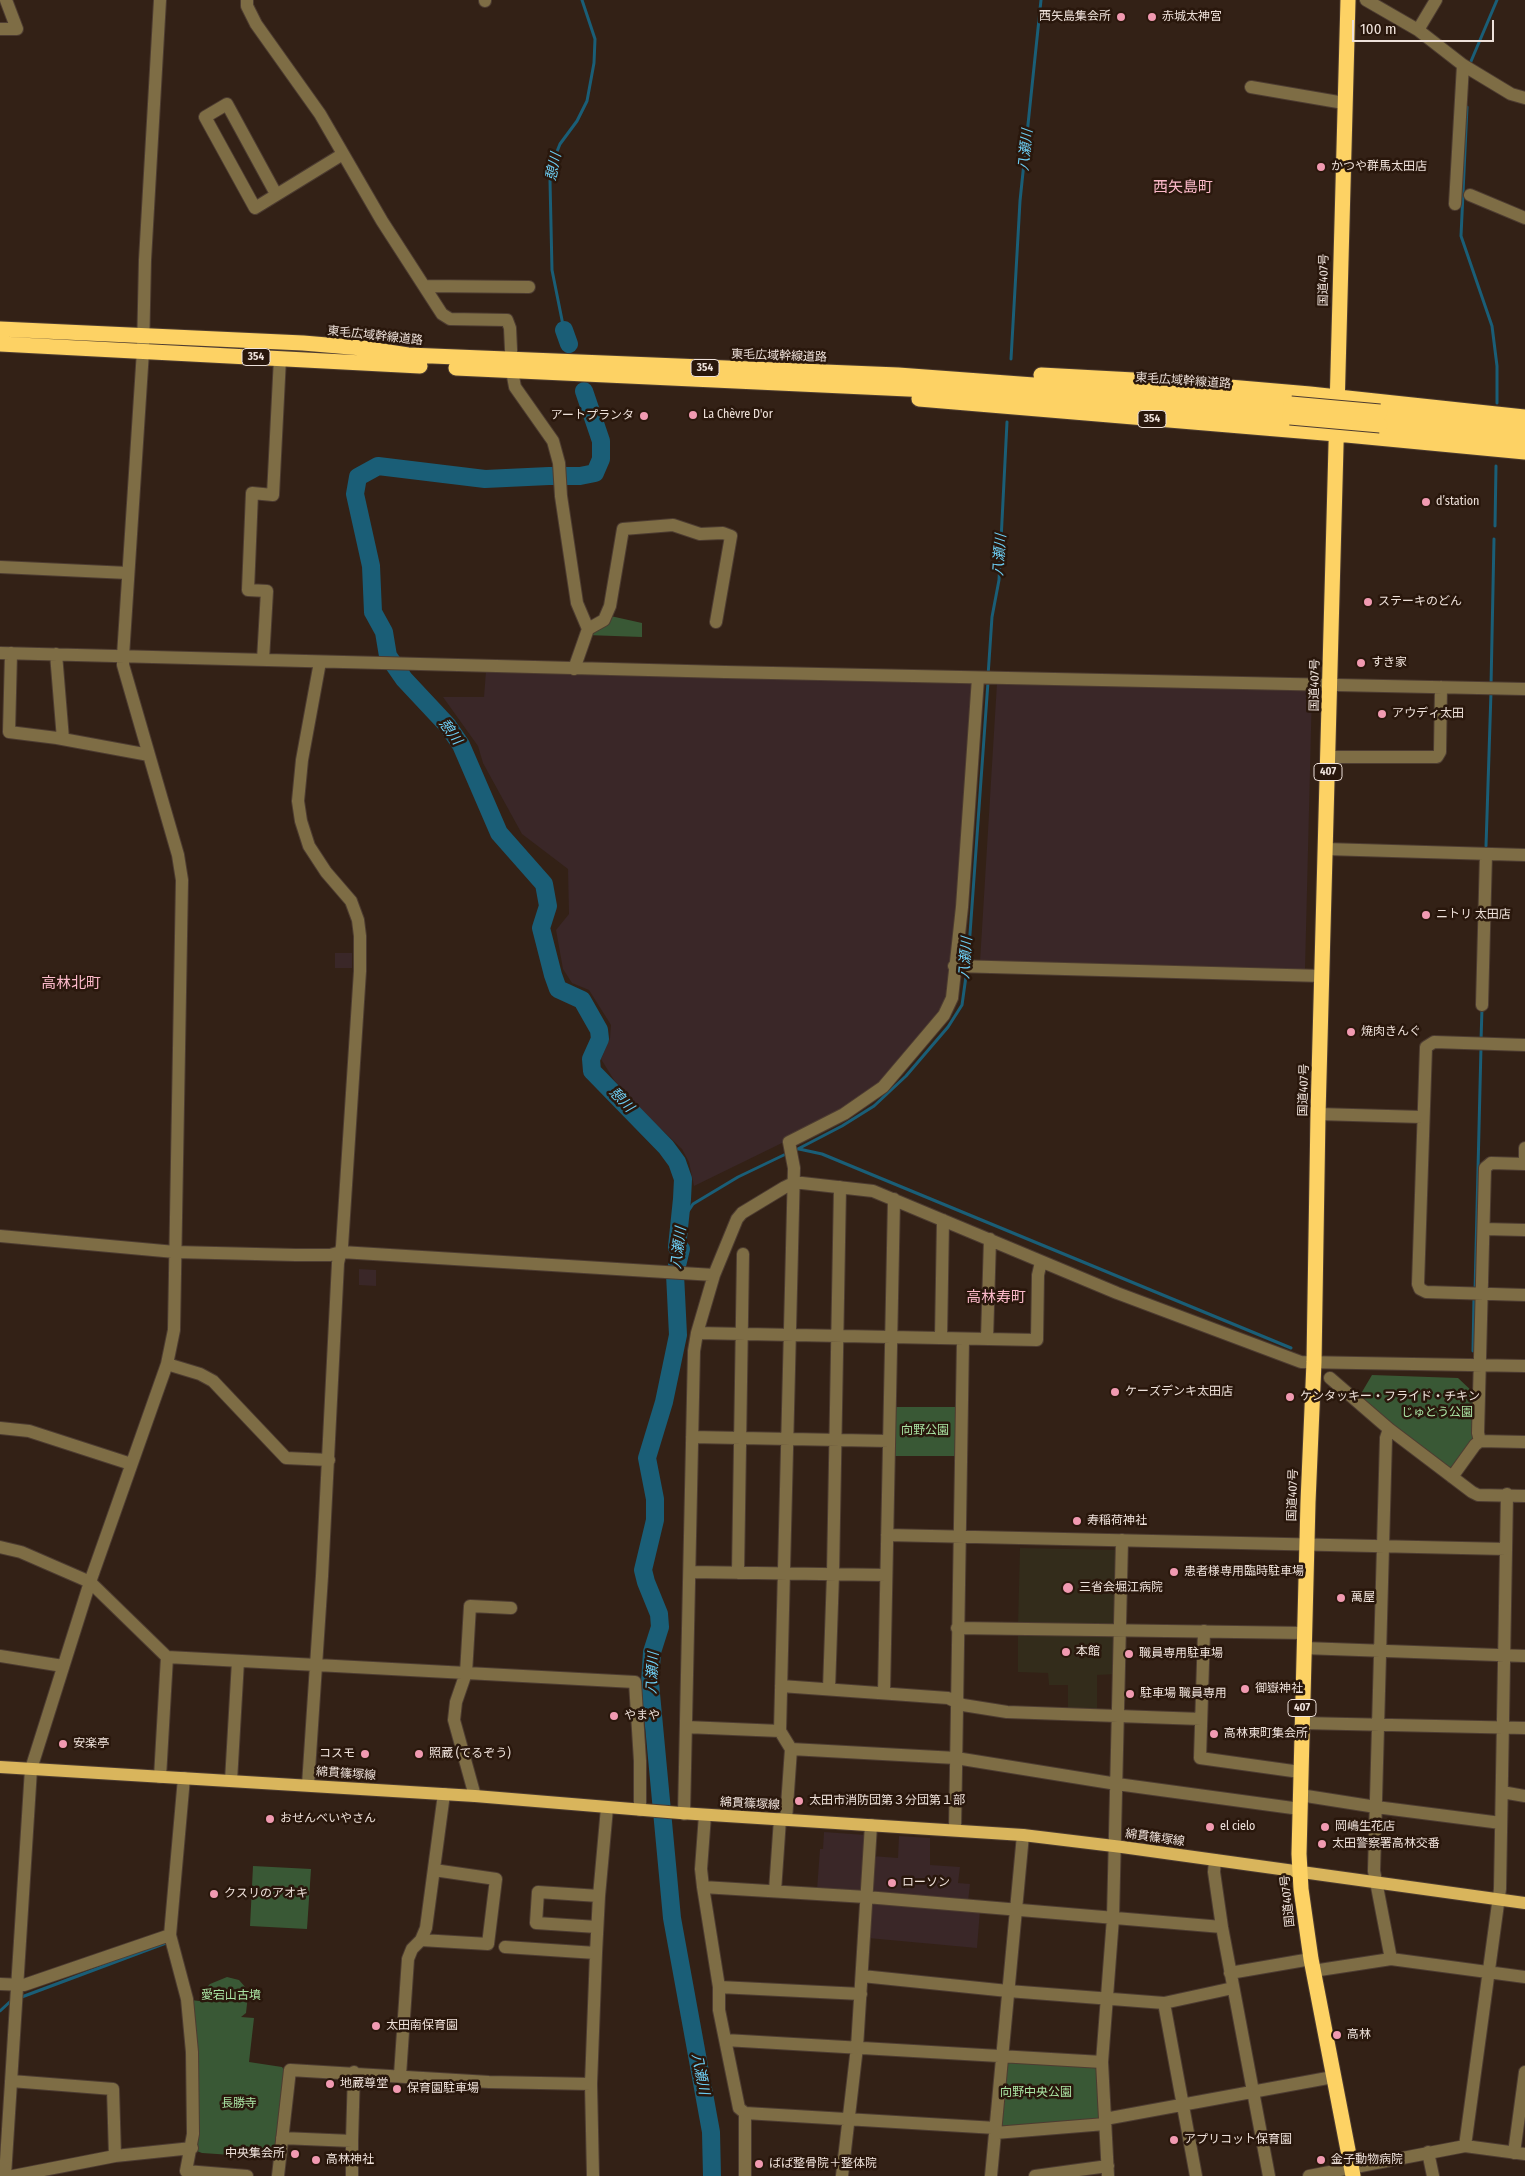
<!DOCTYPE html>
<meta charset="utf-8">
<style>
body{margin:0}
#map{position:relative;width:1525px;height:2176px;overflow:hidden;background:#332116;font-family:"Fira Sans Condensed",sans-serif}
canvas{display:block}
.scale{position:absolute;left:1352px;top:20px;width:142px;height:22px;box-sizing:border-box;border:2px solid #eee1da;border-top:0;padding-left:6px;font-size:15px;line-height:18px;white-space:nowrap;color:#eee1da;-webkit-text-stroke:4px #29170c;paint-order:stroke}
</style>
<div id="map">
<canvas width="1525" height="2176"></canvas>
<div class="scale">100 m</div>
</div>
<script>
const g = document.querySelector('canvas').getContext('2d');
g.lineJoin = 'round';
function fillPath(path, color) { g.fillStyle = color; g.fill(path, 'evenodd'); }
const toPath = rows => new Path2D(rows.map(r => 'M' + r).join(''));
function strokePath(path, color, width, dash) { g.strokeStyle = color; g.lineWidth = width; g.lineCap = dash ? 'butt' : 'round'; g.setLineDash(dash || []); g.stroke(path); }
function drawText(font, color, halo, rows, align = 'center') {
  g.font = font + ' "Fira Sans Condensed","Noto Sans JP",sans-serif'; g.lineWidth = 5; g.setLineDash([]); g.textBaseline = 'middle'; g.strokeStyle = halo; g.fillStyle = color; for (const [text, x, y, turn = 0] of rows) {
    g.save(); g.translate(x, y); g.rotate((+turn || 0) * Math.PI / 180); g.textAlign = isNaN(turn) ? turn : align; if (halo) g.strokeText(text, 0, 0); g.fillText(text, 0, 0); g.restore();
  }
}
fillPath(toPath([
 [486,671,975,682,954,966,942,1014,894,1072,829,1120,694,1186,689,1162,682,1149,632,1101,614,1080,601,1059,610,1038,611,1025,589,990,572,983,563,969,556,930,569,914,568,869,522,834,483,763,478,746,443,697,484,697],
 [997,683,1312,690,1305,970,980,962],
 [335,953,352,953,352,968,335,968],
 [359,1269,376,1270,376,1286,359,1285],
 [824,1832,866,1835,862,1893,817,1890,820,1849,823,1849],
 [899,1836,930,1838,930,1865,960,1867,958,1883,970,1884,968,1902,870,1894,872,1856,898,1858],
 [870,1901,980,1910,977,1948,868,1938]
]), '#3a2728');
fillPath(toPath([
 [1020,1548,1118,1550,1117,1626,1018,1625],
 [1018,1634,1117,1634,1117,1674,1097,1675,1097,1713,1068,1712,1068,1685,1049,1685,1048,1673,1018,1672]
]), '#332c1b');
fillPath(toPath([
 [606,615,642,623,642,637,586,635],
 [1372,1375,1458,1378,1474,1393,1472,1441,1452,1469,1447,1469,1359,1397],
 [893,1407,957,1407,957,1456,893,1456],
 [253,1866,311,1869,307,1929,250,1926],
 [227,1977,239,1980,246,1988,248,1995,246,2013,241,2017,254,2018,249,2062,282,2067,287,2074,276,2158,202,2153,194,2150,191,2000,207,2002,207,1987,210,1984],
 [1006,2061,1098,2065,1099,2121,1001,2127]
]), '#395835');
strokePath(toPath([
 [1469,66,1497,0],
 [1467,107,1461,236,1492,326,1497,366,1497,403],
 [564,330,552,270,550,181,554,159,560,144,577,121,587,101,594,63,595,39,582,0],
 [1011,359,1020,201,1041,0],
 [1495,526,1496,466],
 [988,676,992,617,999,580,1007,422],
 [1491,686,1494,539],
 [1486,846,1491,692],
 [968,962,988,682],
 [1481,1041,1482,1008],
 [799,1149,822,1154,1291,1348],
 [794,1151,842,1126,874,1106,906,1076,948,1027,962,1005,967,969],
 [681,1249,683,1219,693,1204,738,1177,788,1153],
 [1475,1291,1481,1047],
 [1473,1351,1474,1297],
 [19,1998,166,1943],
 [0,2011,13,1999]
]), '#1a5e77', 3);
strokePath(toPath([
 [564,330,569,344],
 [584,391,601,441,601,459,595,473,580,476,549,476,485,479,378,466,358,477,355,494,371,566,373,612,384,632,388,656,404,679,448,726,461,745,499,833,544,884,548,906,541,928,553,975,558,989,582,1000,599,1030,600,1039,591,1059,592,1071,666,1147,677,1162,683,1179,682,1199,677,1247,681,1249,675,1274,678,1335,664,1402,647,1458,655,1499,655,1520,643,1570,646,1582,659,1614,660,1627,652,1652,650,1683,672,1918,711,2132,712,2176]
]), '#1a5e77', 18);
const minor = toPath([
 [247,0,247,6,256,24,320,114,382,221,442,314,450,319,507,320,510,328,512,371,515,387,553,441,559,463,561,496,577,603,588,629],
 [485,0,485,1],
 [1366,0,1418,30,1463,65,1511,94,1525,98],
 [0,29,17,29,6,0],
 [1418,30,1436,0],
 [1251,87,1344,103],
 [276,194,227,104,205,117,255,208,343,154],
 [1470,195,1525,218],
 [1455,204,1463,65],
 [424,286,529,287],
 [0,567,128,573],
 [0,653,725,672,1525,689],
 [11,653,9,732,57,738,149,755],
 [56,654,63,739],
 [263,660,267,591,248,590,252,493,273,495,280,358],
 [574,669,588,629,604,620,610,606,623,529,673,525,700,534,723,533,731,536,716,622],
 [1328,757,1437,757,1440,752,1441,687],
 [1326,849,1525,855],
 [954,966,1323,976],
 [1482,1005,1486,854],
 [1525,1045,1434,1042,1426,1047,1418,1284,1420,1289,1426,1292,1525,1295],
 [1318,1114,1422,1117],
 [1525,1164,1525,1148],
 [1484,1229,1525,1230],
 [0,1236,175,1252,296,1255,330,1255,341,1252,714,1275],
 [697,1333,1037,1340,1038,1275,1041,1262],
 [941,1338,943,1220],
 [987,1339,990,1239],
 [167,1364,200,1374,213,1381,286,1458,329,1460],
 [1330,1378,1389,1429,1472,1492,1478,1495,1525,1496],
 [0,1428,29,1431,131,1464],
 [1389,1429,1386,1438,1374,1871,1391,1959],
 [692,1437,889,1441],
 [1480,1441,1478,1433,1485,1168,1491,1163,1525,1164],
 [1452,1477,1475,1445,1480,1441,1525,1442],
 [887,1535,1506,1549],
 [0,1547,21,1552,90,1582,167,1657,635,1682,640,1761,640,1810],
 [690,1572,886,1575],
 [738,1573,743,1254],
 [957,1628,1305,1633],
 [1204,1631,1200,1758,1300,1772],
 [1304,1648,1525,1656],
 [0,1656,63,1666],
 [781,1686,948,1698,963,1705,1007,1712,1201,1719],
 [829,1689,833,1574,840,1187],
 [884,1693,894,1199],
 [1302,1723,1525,1728],
 [686,1727,780,1731],
 [791,1749,956,1758,1117,1784,1300,1809],
 [160,1777,167,1657],
 [184,1778,170,1935,187,1999,192,2052,193,2134,186,2171,247,2176],
 [231,1781,238,1661],
 [308,1785,322,1576,338,1263,342,1246,360,971,360,936,358,920,351,901,326,872,309,846,301,821,298,801,302,760,320,662],
 [1502,1792,1525,1796],
 [1300,1795,1376,1807,1501,1823],
 [475,1796,454,1720,456,1702,466,1673,470,1606,511,1608],
 [684,1814,694,1351,697,1333,714,1275,737,1219,742,1213,785,1187,793,1183,802,1183,873,1191,1117,1293,1301,1362,1525,1366],
 [705,1815,701,1869,703,1887,719,1987,719,2010,739,2108,745,2113,996,2128],
 [786,1820,791,1749,780,1731,794,1168,789,1142,844,1114,883,1087,944,1015,952,998,962,907,978,678],
 [955,1830,963,1339],
 [1215,1860,1214,1872,1222,1927,1269,2176],
 [703,1887,866,1897,1222,1927],
 [775,1891,780,1819],
 [597,1927,536,1923,538,1892,599,1896],
 [421,1940,488,1944,496,1879,434,1870],
 [505,1947,596,1953],
 [1313,1971,1391,1959,1525,1977],
 [1230,1973,1311,1959],
 [862,1976,1008,1991,1164,2003,1233,1988],
 [0,1984,24,1985,170,1935],
 [719,1987,861,1994],
 [1164,2003,1196,2176],
 [725,2040,1102,2062],
 [400,2075,408,1959,412,1949,421,1940,426,1928,444,1794],
 [11,2081,113,2089,115,2156],
 [1105,2119,1333,2077],
 [995,2133,1105,2124],
 [282,2138,352,2141,352,2176],
 [352,2141,354,2072],
 [1465,2146,1500,1889,1507,1494],
 [1428,2152,1433,2176],
 [1514,2153,1525,2072],
 [5,2176,31,1769,90,1582,167,1364,174,1330,182,880,178,855,123,665,123,656,143,351,145,260,160,0],
 [13,2176,115,2156,192,2148],
 [278,2176,290,2070,489,2082,591,2084],
 [593,2176,591,2084,596,1953,599,1896,607,1808],
 [745,2176,745,2113],
 [842,2176,857,2047,871,1825],
 [991,2176,1023,1835],
 [1035,2176,1108,2166],
 [1108,2176,1102,2062,1113,1918,1122,1540],
 [1309,2176,1465,2146,1525,2154]
]);
const major = toPath([
 [0,1767,475,1796,680,1813,1023,1835,1122,1847,1525,1903]
]);
const highway = toPath([
 [1348,0,1318,1114,1314,1362,1308,1502,1299,1854,1301,1889,1311,1959,1353,2176],
 [0,329,303,343,362,348,408,355,898,375,1291,404],
 [0,344,420,366],
 [456,368,994,393,1290,417],
 [1041,375,1171,382,1310,394,1525,417],
 [919,399,1336,434,1525,452],
 [1380,412,1525,428],
 [1380,425,1525,441]
]);
strokePath(minor, '#4d3c31', 14);
strokePath(major, '#4d3c31', 14);
strokePath(highway, '#4d3c31', 17);
strokePath(minor, '#7e6d45', 12);
strokePath(major, '#d9b55c', 12);
strokePath(highway, '#fdd264', 15);
const highwayBridge = toPath([
 [1291,404,1380,412],
 [1290,417,1380,425]
]);
strokePath(highwayBridge, '#4d3c31', 17, []);
strokePath(highwayBridge, '#fdd264', 15);
for (const [x, y, r, color] of [
 [1121,17,5,"#f19ab1"],
 [1152,17,5,"#f19ab1"],
 [1321,167,5,"#f19ab1"],
 [693,415,5,"#f19ab1"],
 [644,416,5,"#f19ab1"],
 [1426,502,5,"#f19ab1"],
 [1368,602,5,"#f19ab1"],
 [1361,663,5,"#f19ab1"],
 [1382,714,5,"#f19ab1"],
 [1426,915,5,"#f19ab1"],
 [1351,1032,5,"#f19ab1"],
 [1115,1392,5,"#f19ab1"],
 [1290,1397,5,"#f19ab1"],
 [1077,1521,5,"#f19ab1"],
 [1174,1572,5,"#f19ab1"],
 [1068,1588,6,"#f19ab1"],
 [1341,1598,5,"#f19ab1"],
 [1066,1652,5,"#f19ab1"],
 [1129,1654,5,"#f19ab1"],
 [1245,1689,5,"#f19ab1"],
 [1130,1694,5,"#f19ab1"],
 [614,1716,5,"#f19ab1"],
 [1214,1734,5,"#f19ab1"],
 [63,1744,5,"#f19ab1"],
 [365,1754,5,"#f19ab1"],
 [419,1754,5,"#f19ab1"],
 [799,1801,5,"#f19ab1"],
 [270,1819,5,"#f19ab1"],
 [1210,1827,5,"#f19ab1"],
 [1325,1827,5,"#f19ab1"],
 [1322,1844,5,"#f19ab1"],
 [892,1883,5,"#f19ab1"],
 [214,1894,5,"#f19ab1"],
 [376,2026,5,"#f19ab1"],
 [1337,2035,5,"#f19ab1"],
 [330,2084,5,"#f19ab1"],
 [397,2089,5,"#f19ab1"],
 [1174,2140,5,"#f19ab1"],
 [295,2154,5,"#f19ab1"],
 [316,2160,5,"#f19ab1"],
 [1321,2160,5,"#f19ab1"],
 [759,2164,5,"#f19ab1"]
]) { const dot = new Path2D(); dot.arc(x, y, r, 0, 2 * Math.PI); g.fillStyle = color; g.fill(dot); strokePath(dot, '#29170c', 2); }
for (const [x, y, w] of [
 [256,357,28],
 [705,368,28],
 [1152,419,28],
 [1328,772,28],
 [1302,1708,28]
]) { const box = new Path2D(); box.roundRect(x - w / 2, y - 8.5, w, 17, 4); g.fillStyle = '#29170c'; g.fill(box); strokePath(box, '#eee1da', 1); }
drawText('bold 11px', '#eee1da', null, [
 ["354",256,357],
 ["354",705,368],
 ["354",1152,419],
 ["407",1328,772],
 ["407",1302,1708]
]);
drawText('12px', '#eee1da', '#29170c', [
 ["西矢島集会所",1111,17,"right"],
 ["赤城太神宮",1162,17],
 ["かつや群馬太田店",1331,167],
 ["La Chèvre D'or",703,415],
 ["アートプランタ",634,416,"right"],
 ["d’station",1436,502],
 ["ステーキのどん",1378,602],
 ["すき家",1371,663],
 ["アウディ太田",1392,714],
 ["ニトリ 太田店",1436,915],
 ["焼肉きんぐ",1361,1032],
 ["ケーズデンキ太田店",1125,1392],
 ["ケンタッキー・フライド・チキン",1300,1397],
 ["寿稲荷神社",1087,1521],
 ["患者様専用臨時駐車場",1184,1572],
 ["三省会堀江病院",1079,1588],
 ["萬屋",1351,1598],
 ["本館",1076,1652],
 ["職員専用駐車場",1139,1654],
 ["御嶽神社",1255,1689],
 ["駐車場 職員専用",1140,1694],
 ["やまや",624,1716],
 ["高林東町集会所",1224,1734],
 ["安楽亭",73,1744],
 ["コスモ",355,1754,"right"],
 ["照蔵 (てるぞう)",429,1754],
 ["太田市消防団第３分団第１部",809,1801],
 ["おせんべいやさん",280,1819],
 ["el cielo",1220,1827],
 ["岡嶋生花店",1335,1827],
 ["太田警察署高林交番",1332,1844],
 ["ローソン",902,1883],
 ["クスリのアオキ",224,1894],
 ["太田南保育園",386,2026],
 ["高林",1347,2035],
 ["地蔵尊堂",340,2084],
 ["保育園駐車場",407,2089],
 ["アプリコット保育園",1184,2140],
 ["中央集会所",285,2154,"right"],
 ["高林神社",326,2160],
 ["金子動物病院",1331,2160],
 ["ばば整骨院＋整体院",769,2164]
], 'left');
drawText('12px', '#eee1da', '#29170c', [
 ["国道407号",1324,280,-89],
 ["東毛広域幹線道路",375,336,6],
 ["東毛広域幹線道路",779,356,2],
 ["東毛広域幹線道路",1183,381,4],
 ["国道407号",1315,685,-89],
 ["国道407号",1304,1090,-88],
 ["国道407号",1293,1495,-88],
 ["綿貫篠塚線",346,1774,4],
 ["綿貫篠塚線",750,1804,3],
 ["綿貫篠塚線",1155,1838,8],
 ["国道407号",1288,1901,-96]
]);
drawText('12px', '#aae4a3', '#29170c', [
 ["じゅとう公園",1437,1413],
 ["向野公園",925,1431],
 ["愛宕山古墳",231,1996],
 ["向野中央公園",1036,2093],
 ["長勝寺",239,2104]
]);
drawText('italic 14px', '#6dcef4', '#29170c', [
 ["八瀬川",1026,150,-84],
 ["憩川",554,167,-78],
 ["八瀬川",1000,555,-86],
 ["憩川",450,732,54],
 ["八瀬川",966,958,-86],
 ["憩川",621,1100,46],
 ["八瀬川",679,1248,-83],
 ["八瀬川",653,1673,-87],
 ["八瀬川",700,2074,79]
]);
drawText('15px', '#fbb9c9', '#29170c', [
 ["西矢島町",1183,188],
 ["高林北町",71,984],
 ["高林寿町",996,1298]
]);
</script>
